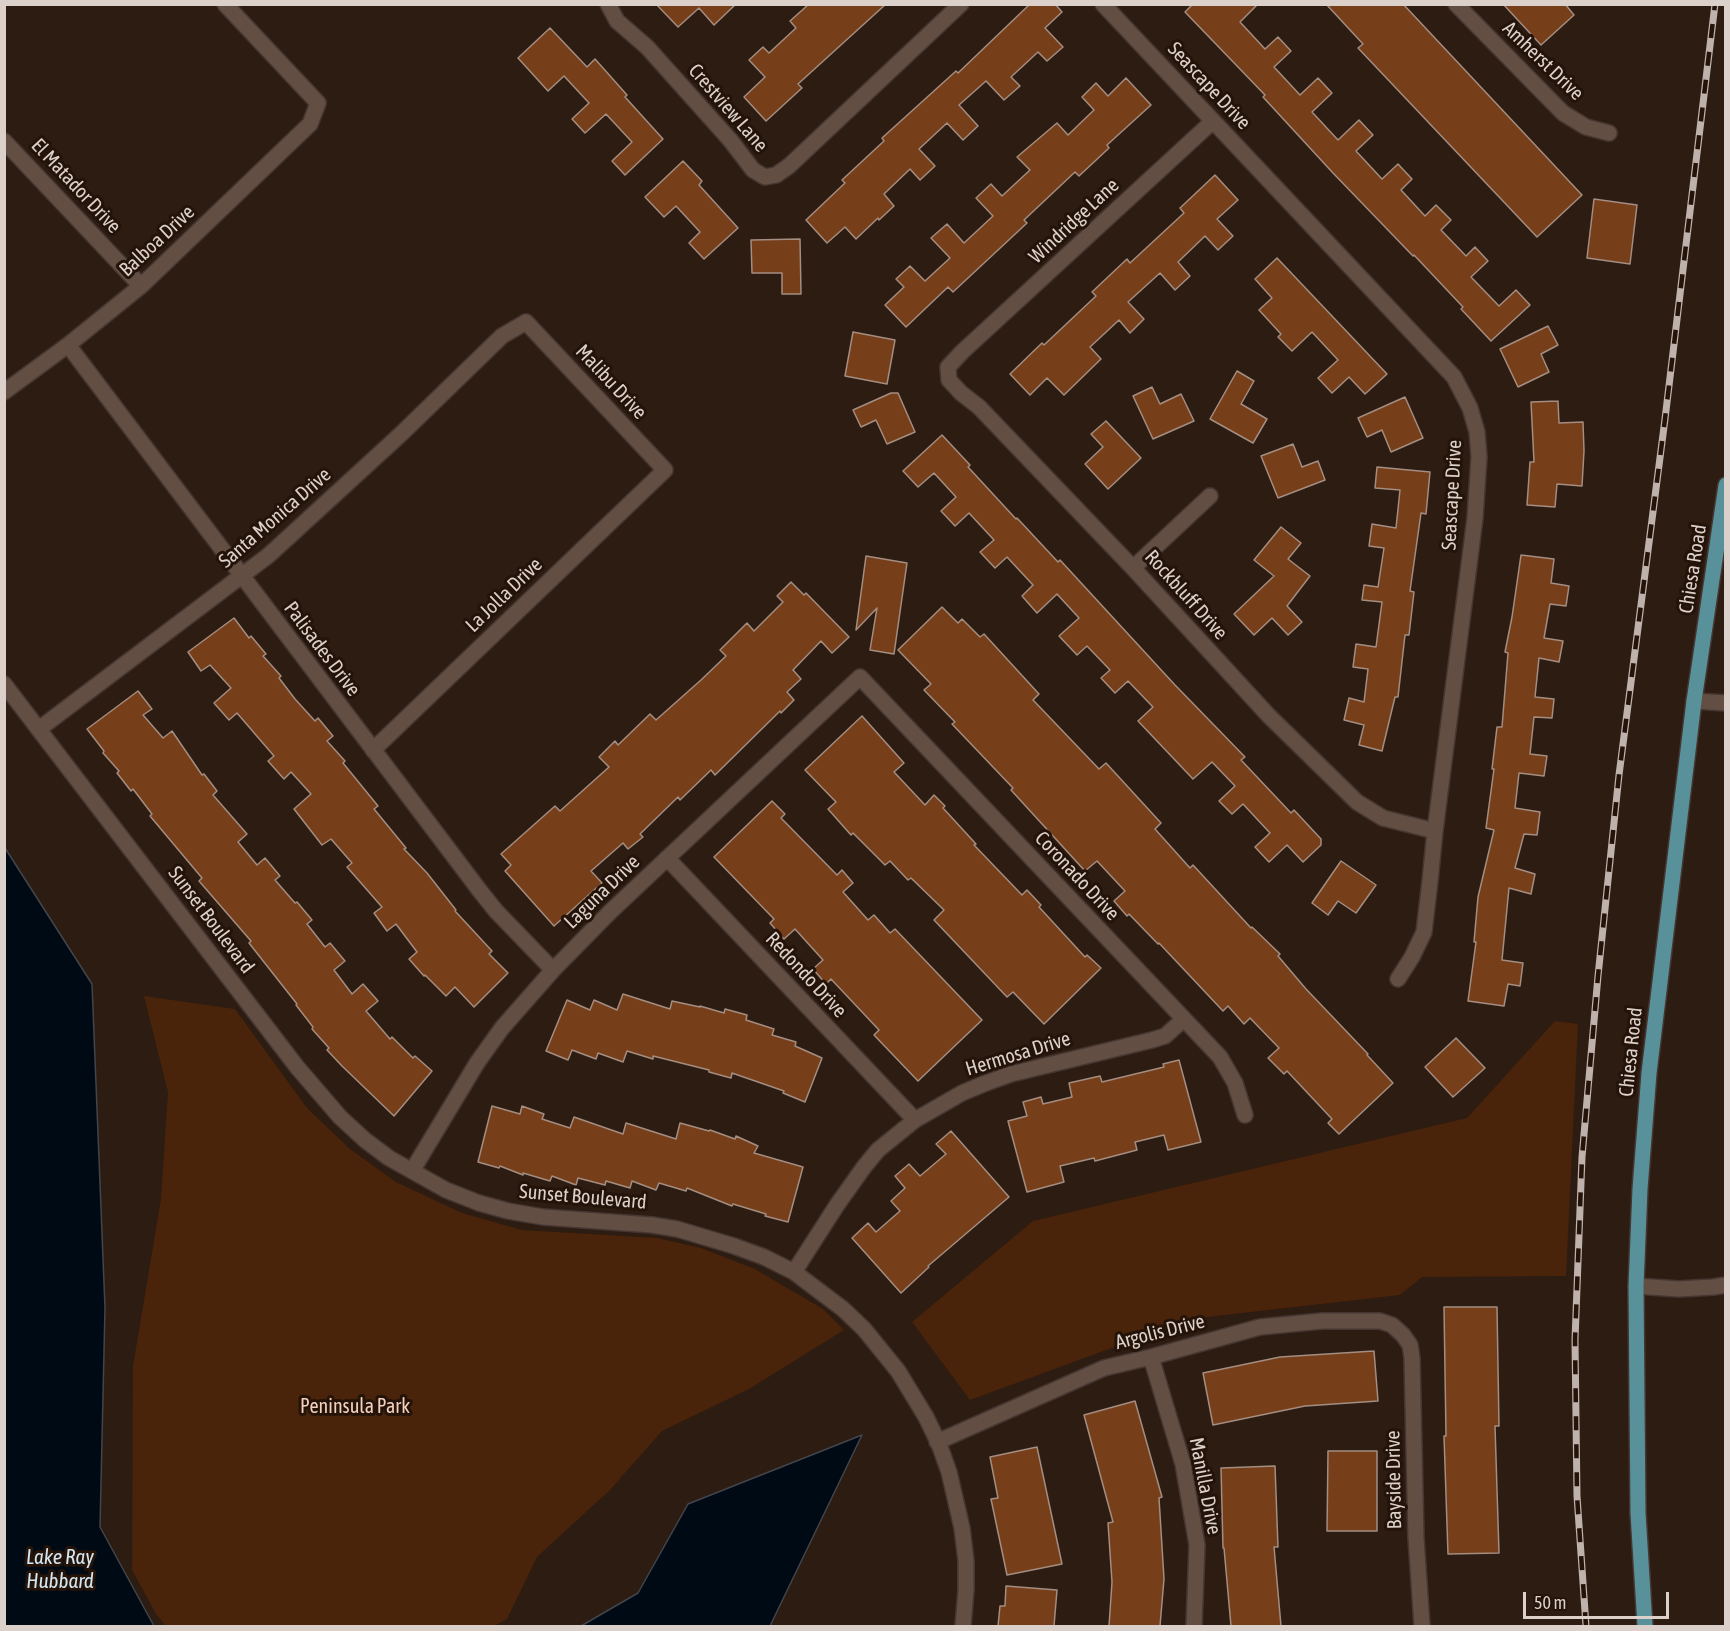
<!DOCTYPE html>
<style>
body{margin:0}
#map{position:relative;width:1730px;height:1631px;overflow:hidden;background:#2d1c12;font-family:"Asap Condensed",sans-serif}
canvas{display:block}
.frame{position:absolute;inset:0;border:6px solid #dcd0ca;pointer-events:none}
.scale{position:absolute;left:1523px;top:1592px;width:146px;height:27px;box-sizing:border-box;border:3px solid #dcd0ca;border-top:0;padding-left:8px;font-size:18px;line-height:21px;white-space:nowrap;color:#dcd0ca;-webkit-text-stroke:4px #231309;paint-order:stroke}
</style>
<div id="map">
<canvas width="1730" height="1631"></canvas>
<div class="frame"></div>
<div class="scale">50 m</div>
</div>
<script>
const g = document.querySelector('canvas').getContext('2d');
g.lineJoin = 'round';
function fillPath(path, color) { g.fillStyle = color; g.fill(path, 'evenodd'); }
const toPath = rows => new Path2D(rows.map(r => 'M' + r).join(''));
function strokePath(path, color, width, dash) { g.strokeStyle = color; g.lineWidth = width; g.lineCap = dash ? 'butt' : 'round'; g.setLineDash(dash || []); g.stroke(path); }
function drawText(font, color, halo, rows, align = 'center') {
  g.font = font + ' "Asap Condensed",sans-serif'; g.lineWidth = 6; g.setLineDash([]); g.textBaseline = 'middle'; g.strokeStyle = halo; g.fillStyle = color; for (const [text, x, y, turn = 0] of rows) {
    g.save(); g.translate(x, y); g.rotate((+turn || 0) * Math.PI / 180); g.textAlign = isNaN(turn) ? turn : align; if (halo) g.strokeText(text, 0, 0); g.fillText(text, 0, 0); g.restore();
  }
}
fillPath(toPath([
 [144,996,235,1009,307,1108,350,1149,396,1182,462,1213,522,1230,657,1238,701,1248,755,1269,823,1309,844,1330,749,1389,662,1431,610,1490,537,1557,507,1619,494,1626,166,1626,156,1614,132,1570,133,1366,161,1199,168,1092],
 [1555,1021,1578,1024,1566,1276,1422,1277,1400,1295,1207,1317,1158,1331,970,1400,912,1322,1033,1221,1467,1118]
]), '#49230a');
const water = toPath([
 [5,848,92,984,105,1308,100,1527,154,1626,5,1626,5,848],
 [862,1435,770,1626,581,1626,638,1593,688,1504,862,1435]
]);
fillPath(water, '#000a15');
strokePath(water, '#42454b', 1.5);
const building = toPath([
 [656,4,736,4,714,25,699,8,678,27,656,4],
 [809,4,886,4,798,84,802,88,766,121,744,97,765,77,749,60,763,47,769,53,796,28,790,21,809,4],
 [1030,4,1055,4,1062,12,1045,28,1063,47,1047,61,1038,52,1011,77,1020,86,1004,100,986,81,959,105,978,126,963,140,947,123,919,149,935,166,920,180,910,169,884,194,894,206,879,220,878,218,856,239,845,227,827,243,806,220,845,183,842,180,884,141,882,138,956,71,958,73,1030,4],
 [1193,4,1258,4,1240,22,1265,49,1278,37,1291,51,1274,67,1300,95,1318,78,1332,93,1312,112,1338,140,1359,120,1373,135,1356,151,1382,179,1398,164,1412,179,1401,190,1425,216,1436,205,1451,220,1441,230,1466,256,1475,247,1488,261,1471,277,1499,306,1516,290,1530,305,1491,341,1461,309,1463,307,1414,255,1413,256,1333,173,1263,97,1265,95,1185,12,1193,4],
 [1326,4,1403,4,1582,195,1537,237,1358,48,1363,44,1326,4],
 [1503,4,1565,4,1574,15,1541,45,1503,4],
 [550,28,587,67,595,59,627,95,625,97,663,139,625,175,612,161,632,142,606,114,585,133,572,119,589,103,564,76,548,91,518,58,550,28],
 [1126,78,1151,105,1107,145,1109,148,1079,176,1075,172,1024,220,1027,223,953,292,948,287,906,327,885,305,904,287,896,279,910,266,925,281,950,258,931,238,947,224,964,243,993,216,976,198,991,184,1002,196,1030,170,1017,157,1057,123,1068,135,1094,110,1082,97,1096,83,1108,96,1126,78],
 [683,161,702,181,699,185,738,228,704,259,689,243,700,232,676,206,664,217,645,197,683,161],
 [1215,175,1238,200,1217,219,1233,236,1218,250,1205,236,1178,262,1190,276,1175,290,1160,273,1128,302,1144,319,1130,333,1119,320,1090,347,1101,359,1064,395,1047,378,1030,395,1010,374,1042,343,1044,345,1096,296,1092,292,1127,259,1130,263,1184,213,1180,208,1215,175],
 [1594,199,1637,205,1630,264,1587,258,1594,199],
 [800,239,801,294,782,294,782,273,752,273,751,240,800,239],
 [1277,258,1387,374,1365,394,1349,377,1332,393,1318,378,1338,360,1312,332,1292,351,1278,337,1281,334,1259,310,1272,298,1255,279,1277,258],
 [1548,326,1558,345,1541,354,1549,372,1518,387,1500,349,1548,326],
 [853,332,895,340,887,384,845,376,853,332],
 [1237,371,1254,381,1241,404,1267,419,1253,443,1210,419,1237,371],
 [1152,387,1160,404,1181,394,1194,421,1153,439,1133,396,1152,387],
 [891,393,898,393,915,432,887,444,876,420,861,427,853,410,891,393],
 [1405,397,1423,438,1391,452,1382,430,1367,437,1358,418,1405,397],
 [1558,401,1559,423,1583,422,1584,451,1582,486,1557,484,1555,507,1527,505,1530,462,1534,462,1531,402,1558,401],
 [1106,421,1141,458,1108,489,1085,464,1103,447,1091,434,1106,421],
 [942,435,970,465,968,467,1016,519,1017,518,1058,562,1060,560,1175,685,1245,757,1241,760,1291,813,1294,810,1321,839,1321,845,1303,862,1287,845,1269,862,1255,847,1270,833,1243,804,1232,814,1219,801,1235,786,1212,762,1193,779,1138,721,1153,707,1128,681,1115,693,1101,678,1110,670,1087,646,1077,655,1059,636,1079,618,1057,594,1037,613,1022,596,1033,585,1007,557,995,568,980,552,994,540,969,513,955,526,941,511,956,497,934,473,918,487,903,471,942,435],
 [1293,444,1302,467,1318,461,1325,480,1278,498,1261,456,1293,444],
 [1377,467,1430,472,1426,514,1421,513,1410,591,1414,592,1409,635,1405,635,1398,697,1395,697,1382,751,1359,745,1364,725,1344,720,1349,698,1364,702,1368,669,1353,667,1356,644,1376,647,1382,602,1362,600,1364,585,1378,587,1384,548,1369,546,1372,524,1396,528,1400,490,1375,488,1377,467],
 [1281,527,1301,543,1288,559,1310,576,1287,606,1302,622,1288,635,1272,618,1254,635,1234,614,1274,576,1254,560,1281,527],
 [1521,555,1554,559,1551,583,1569,586,1566,606,1550,604,1544,638,1563,641,1559,662,1539,658,1535,697,1554,699,1552,718,1534,717,1530,754,1547,756,1544,776,1519,773,1515,808,1540,812,1537,835,1524,834,1515,868,1535,874,1531,894,1509,888,1502,960,1523,963,1520,986,1508,984,1504,1006,1468,1001,1476,942,1474,942,1478,897,1494,830,1486,828,1494,769,1492,769,1497,727,1502,727,1508,653,1505,652,1512,617,1521,555],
 [866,556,907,563,894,654,870,650,877,608,856,630,866,556],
 [791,582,804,595,806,593,849,637,832,653,821,641,793,670,801,679,787,692,794,700,781,713,780,711,715,775,711,770,680,800,678,797,640,834,643,837,628,849,623,843,591,871,602,883,554,926,505,871,511,865,501,854,555,806,560,811,609,767,599,757,615,741,618,745,650,714,656,720,701,680,726,656,720,650,747,623,754,631,783,602,777,596,791,582],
 [942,607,958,623,962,619,980,637,984,634,1039,694,1033,700,1099,769,1106,763,1161,823,1155,829,1190,868,1193,865,1251,928,1252,927,1280,954,1278,956,1306,989,1368,1054,1367,1055,1393,1083,1339,1134,1328,1123,1332,1119,1287,1071,1284,1074,1268,1058,1279,1048,1250,1018,1244,1024,1228,1006,1223,1011,1159,943,1158,944,1129,914,1127,916,1114,901,1125,891,1097,861,1085,871,1011,790,1013,788,952,724,955,722,924,690,931,684,898,650,942,607],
 [234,618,249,638,251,636,266,654,263,656,281,676,279,678,295,699,315,721,318,718,333,736,327,741,345,761,343,763,378,806,374,809,406,848,404,849,427,873,456,910,455,911,492,951,489,954,508,973,474,1007,455,987,446,996,425,975,424,976,409,959,417,952,396,924,387,931,374,913,382,907,347,867,352,863,331,839,322,845,294,809,311,794,291,772,284,779,268,761,274,756,237,713,229,720,214,703,231,688,210,665,201,671,188,652,234,618],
 [138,691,152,709,143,715,163,738,172,731,202,775,204,774,217,791,213,795,247,834,238,842,257,865,265,858,280,876,275,880,295,903,297,902,312,920,307,924,325,947,330,943,345,961,334,970,352,994,363,984,378,1001,366,1011,390,1039,392,1037,413,1058,415,1056,432,1071,394,1116,342,1066,327,1050,329,1048,312,1029,313,1027,296,1005,297,1004,249,943,251,941,199,881,202,878,150,816,152,814,133,789,131,791,117,773,119,771,103,753,104,751,87,729,138,691],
 [862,716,904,763,894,772,925,805,934,795,945,806,943,808,976,844,974,845,1022,895,1027,890,1041,905,1039,907,1085,957,1087,955,1101,968,1044,1024,1013,992,1007,997,934,920,944,910,911,878,908,880,890,861,885,865,853,833,851,835,828,809,836,802,805,770,862,716],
 [772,801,785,814,781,818,837,875,842,870,853,883,843,892,868,920,874,915,890,933,895,929,982,1020,918,1081,874,1035,879,1030,831,979,826,984,813,969,823,960,795,929,784,939,770,923,774,919,714,857,772,801],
 [1341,861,1376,885,1356,913,1338,901,1328,915,1312,903,1341,861],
 [623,994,670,1009,672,1001,700,1007,700,1006,724,1013,725,1009,747,1015,746,1020,774,1029,772,1035,796,1042,795,1046,822,1058,805,1102,783,1093,784,1091,732,1073,731,1078,709,1072,709,1070,653,1056,653,1059,627,1051,623,1062,598,1053,596,1059,572,1050,568,1060,546,1051,567,1000,590,1010,594,1000,617,1010,623,994],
 [1456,1038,1485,1068,1453,1097,1425,1067,1456,1038],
 [1179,1060,1201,1142,1168,1150,1164,1135,1135,1142,1137,1150,1095,1161,1094,1158,1060,1166,1064,1182,1027,1192,1008,1121,1027,1116,1023,1102,1041,1097,1043,1104,1072,1097,1069,1083,1100,1076,1102,1082,1164,1067,1163,1064,1179,1060],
 [492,1106,520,1114,522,1106,544,1114,542,1119,570,1128,574,1117,623,1134,626,1123,676,1139,680,1123,709,1131,710,1130,735,1139,736,1136,758,1146,754,1153,803,1167,788,1222,765,1216,766,1214,733,1204,732,1206,687,1188,686,1191,659,1183,656,1190,632,1181,630,1188,606,1181,605,1185,578,1178,576,1185,552,1176,550,1181,523,1173,523,1175,500,1166,499,1168,478,1162,492,1106],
 [951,1131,1009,1197,928,1266,929,1267,901,1293,852,1238,868,1223,876,1232,900,1211,891,1201,905,1188,895,1176,909,1164,920,1176,946,1154,936,1144,951,1131],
 [1444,1307,1497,1307,1499,1426,1495,1426,1499,1553,1448,1554,1444,1436,1446,1436,1444,1307],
 [1374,1351,1378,1401,1305,1406,1213,1425,1203,1373,1280,1357,1374,1351],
 [1135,1401,1162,1497,1159,1498,1164,1579,1160,1626,1109,1626,1112,1582,1108,1523,1113,1522,1084,1415,1135,1401],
 [1037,1447,1062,1564,1007,1575,991,1499,998,1498,990,1457,1037,1447],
 [1328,1451,1377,1451,1377,1531,1327,1531,1328,1451],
 [1275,1466,1278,1547,1274,1547,1281,1626,1231,1626,1224,1548,1223,1548,1221,1468,1275,1466],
 [1006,1586,1057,1590,1054,1626,998,1626,1000,1606,1005,1606,1006,1586]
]);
fillPath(building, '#773e1a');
strokePath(building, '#a48d81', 1.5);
const minor = toPath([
 [608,4,617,21,647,47,731,141,753,170,765,177,776,175,789,166,961,4],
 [1103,4,1454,377,1470,408,1477,432,1479,457,1475,518,1435,831,1430,881,1424,932,1412,957,1398,979],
 [1456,4,1563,113,1586,127,1609,133],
 [1213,121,962,352,948,367,949,380,961,393,979,407,1133,568,1269,716,1357,802,1383,818,1435,831],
 [4,141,141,286],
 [68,345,480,891,496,911,553,970],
 [4,392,68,345,141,286,310,124,318,103,225,4],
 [1133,568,1210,496],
 [4,684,297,1067,340,1117,365,1140,389,1158,446,1190,479,1203,508,1211,543,1217,652,1225,677,1229,734,1246,764,1257,794,1272,843,1309,864,1329,898,1371,926,1417,939,1444,949,1472,962,1528,966,1561,966,1590,963,1626],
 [1694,701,1726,703],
 [39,729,269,555,401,434,502,336,526,322,665,470,373,750],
 [667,858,915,1120],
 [412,1171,477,1063,502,1028,553,970,610,912,860,677,1220,1057,1235,1083,1245,1115],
 [794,1272,837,1205,864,1167,878,1150,915,1120,962,1093,986,1083,1011,1074,1152,1040,1165,1036,1184,1019],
 [1636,1286,1679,1289,1713,1287,1726,1285],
 [1151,1357,1183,1464,1197,1545,1194,1626],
 [937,1442,1104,1368,1151,1357,1260,1327,1322,1321,1380,1321,1392,1325,1403,1335,1410,1345,1412,1358,1416,1538,1422,1626]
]);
const major = toPath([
 [1645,1626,1638,1513,1636,1286,1640,1189,1649,1073,1694,701,1726,485]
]);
strokePath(minor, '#453631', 18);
strokePath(major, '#453631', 18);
strokePath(minor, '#624e43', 15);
strokePath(major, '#589199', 15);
const rail = toPath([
 [1586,1626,1577,1496,1575,1340,1582,1157,1598,976,1619,775,1665,419,1715,4]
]);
strokePath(rail, '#bfb2ac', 7);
strokePath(rail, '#231309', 4.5, [14]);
drawText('20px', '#dcd0ca', '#231309', [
 ["Amherst Drive",1543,61,44],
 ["Seascape Drive",1209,86,47],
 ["Crestview Lane",728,108,49],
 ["El Matador Drive",76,186,47],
 ["Windridge Lane",1074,221,-43],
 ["Balboa Drive",157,241,-43],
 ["Malibu Drive",611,382,47],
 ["Seascape Drive",1452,495,-87],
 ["Santa Monica Drive",275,518,-41],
 ["Chiesa Road",1693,569,-81],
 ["La Jolla Drive",504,595,-44],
 ["Rockbluff Drive",1186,595,48],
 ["Palisades Drive",322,649,53],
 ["Coronado Drive",1077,876,47],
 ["Laguna Drive",602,892,-44],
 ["Sunset Boulevard",211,920,53],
 ["Redondo Drive",806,975,47],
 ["Chiesa Road",1631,1052,-84],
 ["Hermosa Drive",1018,1054,-17],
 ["Sunset Boulevard",583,1197,5],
 ["Argolis Drive",1160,1332,-14],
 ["Bayside Drive",1394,1480,-91],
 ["Manilla Drive",1205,1486,79]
]);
drawText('20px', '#f5d0bd', '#231309', [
 ["Peninsula Park",355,1407]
]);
drawText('italic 21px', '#d4e6f1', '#231309', [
 ["Lake Ray",60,1557],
 ["Hubbard",60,1581]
]);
</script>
